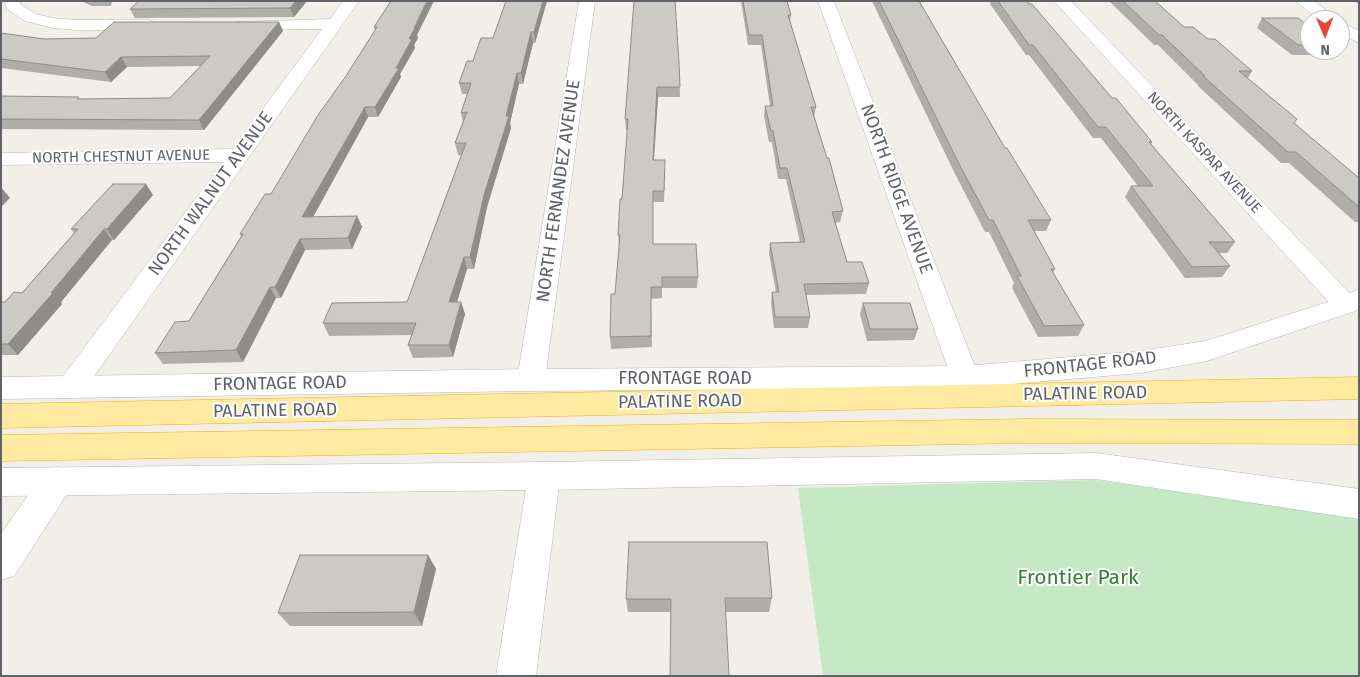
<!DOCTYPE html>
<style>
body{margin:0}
#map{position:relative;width:1360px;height:677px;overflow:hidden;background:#f1efe8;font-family:"Fira Sans",sans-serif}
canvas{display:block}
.frame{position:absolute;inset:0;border:2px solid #5f6368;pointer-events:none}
.north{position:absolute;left:1300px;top:10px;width:50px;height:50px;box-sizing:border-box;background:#fff;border:1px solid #bfc1c3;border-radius:50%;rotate:179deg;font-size:14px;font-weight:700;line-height:20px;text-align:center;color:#5f6368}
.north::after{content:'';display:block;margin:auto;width:18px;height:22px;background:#ea4335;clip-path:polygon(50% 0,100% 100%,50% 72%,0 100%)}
</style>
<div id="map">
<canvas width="1360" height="677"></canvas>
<div class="frame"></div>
<div class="north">N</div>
</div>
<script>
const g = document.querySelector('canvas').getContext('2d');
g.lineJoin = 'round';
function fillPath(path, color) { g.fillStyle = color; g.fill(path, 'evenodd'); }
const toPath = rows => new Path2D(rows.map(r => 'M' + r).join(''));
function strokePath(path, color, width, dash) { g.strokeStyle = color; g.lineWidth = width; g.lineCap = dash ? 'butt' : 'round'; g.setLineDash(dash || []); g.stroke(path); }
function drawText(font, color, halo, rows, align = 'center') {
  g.font = font + ' "Fira Sans",sans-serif'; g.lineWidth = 4; g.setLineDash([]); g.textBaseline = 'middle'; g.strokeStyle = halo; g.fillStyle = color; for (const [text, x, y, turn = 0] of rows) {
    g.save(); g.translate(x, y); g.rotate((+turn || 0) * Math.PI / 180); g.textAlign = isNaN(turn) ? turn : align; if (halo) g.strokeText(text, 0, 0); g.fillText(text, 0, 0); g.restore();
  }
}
fillPath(toPath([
 [1095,480,1359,517,1359,676,823,676,798,488]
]), '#c5e8c5');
const minor = toPath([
 [4,1,20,1,20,4,36,14,53,18,76,20,149,20,155,22,157,25,155,28,149,30,76,30,53,28,25,21,7,9,4,1],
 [343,1,359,1,81,395,71,398,61,395,56,387,61,379,223,162,1,165,1,153,233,149,322,29,242,30,236,28,234,25,236,22,330,19,343,1],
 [579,1,595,1,545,380,541,388,531,391,521,388,517,380,579,1],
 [818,1,834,1,979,377,975,385,965,388,955,385,951,377,818,1],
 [1054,1,1071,1,1355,299,1359,304,1355,311,1346,314,1337,311,1054,1],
 [544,462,555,466,560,476,536,676,496,676,528,476,533,466,544,462],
 [57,467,69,471,73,481,69,491,14,576,1,580,1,534,45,471,57,467]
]);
const tertiary = toPath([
 [1295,1,1314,1,1339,20,1320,20,1295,1],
 [1340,21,1359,31,1359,43,1340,33,1340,21],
 [1359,289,1359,309,1355,311,1207,361,1140,373,965,388,531,391,1,399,1,377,531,369,965,366,1140,351,1206,341,1337,299,1359,289],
 [1096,453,1359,489,1359,519,1096,479,544,490,1,496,1,468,544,462,1096,453]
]);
const trunk = toPath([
 [1359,377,1359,399,1,428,1,404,1359,377],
 [1026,419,1359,420,1359,444,1026,443,1,461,1,435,1026,419]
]);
strokePath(minor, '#b5b8bc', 1);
strokePath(tertiary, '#b5b8bc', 1);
strokePath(trunk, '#f9ab00', 1);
fillPath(minor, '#fff');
fillPath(tertiary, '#fff');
fillPath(trunk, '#feeaa1');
fillPath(toPath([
 [81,1,112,1,111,6,92,6],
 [307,1,294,17,135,18,130,9],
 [391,1,417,35,418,38,414,45,415,48,400,74,401,77,378,117,368,117,313,217,357,216,362,227,352,249,305,250,281,298,276,298,243,362,163,364,155,353,189,321,241,236,240,234,271,194,346,76,375,30,374,27],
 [506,1,547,1,535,43,533,43,523,84,519,84,510,123,511,128,487,207,474,269,467,269,457,302,461,302,465,314,453,357,413,358,408,345,412,335,329,336,323,323,407,302,461,155,458,155,455,143,463,122,461,113,467,94,462,94,459,83,473,61,493,38],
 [741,1,787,1,791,15,790,22,816,107,814,117,843,211,840,222,835,223,847,262,869,283,866,294,806,295,810,317,808,328,774,328,771,303,772,292,776,292,769,254,770,243,800,242,786,179,778,179,772,142,769,142,764,116,765,106,770,106,761,45,748,45],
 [872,1,919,1,1005,148,1051,220,1046,231,1034,231,1055,269,1053,273,1084,325,1078,336,1038,337,1012,288,1014,283,989,232,985,232,954,172],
 [991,1,1027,1,1112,98,1152,142,1151,144,1235,242,1227,253,1219,253,1230,266,1222,277,1185,278,1125,197,1131,186,1138,186,1101,138,1093,138,1029,55,1026,55,990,4],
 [1109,1,1155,1,1184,27,1208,39,1252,71,1248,78,1294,124,1359,178,1359,222,1355,222,1289,163,1281,163,1198,86,1198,85,1158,45,1154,45],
 [1354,1,1359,1,1359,4],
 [1262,18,1310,27,1310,50,1333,50,1330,55,1292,55,1257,28],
 [279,22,283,31,204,130,1,129,1,96,80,99,170,98,201,66,127,67,111,82,1,68,1,33,44,39,96,38],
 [679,63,680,97,658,97,654,160,665,171,664,202,653,202,653,244,698,277,697,288,662,288,662,298,651,299,652,347,611,349,610,337,615,294,619,246,618,235,628,130,626,130,625,119],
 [153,195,114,240,112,240,61,302,62,304,18,355,1,355,1,302,5,302,22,293,74,233,71,229],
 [863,303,918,329,914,340,867,341,860,314],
 [428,555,436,569,422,626,290,626,278,613],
 [772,598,769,612,628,612,626,599]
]), '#afaea9');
fillPath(toPath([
 [296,1,307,1,294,17,290,8],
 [427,1,434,1,417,35,418,38,414,45,415,48,400,74,401,77,378,117,375,107,409,39],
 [543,1,547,1,535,43,534,32],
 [279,22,283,31,204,130,199,120],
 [531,32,533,43,523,84,521,73],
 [121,57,127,67,111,82,105,72],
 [517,73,519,84,510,123,511,128,487,207,474,269,470,257,484,195,506,116],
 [657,87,658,97,653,171,653,160],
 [365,107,368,117,307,228,302,217],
 [146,184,153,195,114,240,107,229],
 [1,187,10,198,1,207],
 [357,216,362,227,352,249,348,238],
 [104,229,112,240,61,302,62,304,18,355,8,344],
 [300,239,305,250,281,298,275,287],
 [464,257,467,269,453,315,449,302],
 [270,287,276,298,243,362,236,350],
 [461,302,465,314,453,357,449,345],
 [428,555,436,569,422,626,414,612]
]), '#8f8d8a');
const building = toPath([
 [139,1,296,1,290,8,130,9,139,1],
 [391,1,427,1,414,28,415,28,409,39,412,39,396,68,399,68,375,107,365,107,302,217,357,216,348,238,300,239,275,287,270,287,236,350,155,353,175,322,189,321,243,234,240,234,265,194,271,194,318,115,346,76,377,27,374,27,391,1],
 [506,1,543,1,534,32,531,32,521,73,517,73,506,116,509,116,484,195,470,257,464,257,449,302,461,302,449,345,408,345,416,323,323,323,332,303,407,302,466,143,455,143,467,112,461,113,471,83,459,83,467,61,473,61,481,38,493,38,506,1],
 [634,1,675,1,679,63,680,87,657,87,653,160,665,160,664,191,653,191,653,244,696,244,698,277,662,277,662,287,651,287,651,336,610,337,611,294,615,294,620,235,618,235,620,199,622,199,628,119,625,119,634,1],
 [743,1,787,1,791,15,788,15,816,107,811,107,827,158,829,158,843,211,832,212,847,262,862,262,869,283,804,284,810,317,775,317,772,292,779,292,770,243,805,242,787,168,780,168,773,131,771,131,765,106,773,106,762,35,749,35,743,1],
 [879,1,919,1,1005,148,1007,148,1051,220,1028,220,1055,269,1051,269,1084,325,1044,326,1017,276,1021,276,993,220,989,220,958,162,879,1],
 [998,1,1027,1,1029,4,1032,4,1112,98,1116,98,1152,142,1149,142,1235,242,1209,242,1230,266,1192,267,1131,186,1153,186,1106,127,1098,127,1033,45,1029,45,998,1],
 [1123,1,1155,1,1184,27,1193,27,1208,39,1215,39,1252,71,1239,71,1297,119,1294,123,1359,178,1359,207,1296,152,1288,152,1203,76,1205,76,1162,35,1159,35,1123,1],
 [1262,18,1298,18,1310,27,1310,45,1298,45,1262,18],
 [114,22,279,22,199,120,1,119,1,96,79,97,77,99,170,98,210,56,121,57,105,72,1,59,1,33,44,39,96,38,114,22],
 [113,184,146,184,107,229,104,229,51,293,53,293,8,344,1,344,1,302,5,302,14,292,22,293,78,229,71,229,113,184],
 [863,303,910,303,918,329,870,329,863,303],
 [629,542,767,542,772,598,725,598,729,676,670,676,671,599,626,599,629,542],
 [300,555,428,555,414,612,278,613,300,555]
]);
fillPath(building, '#cccac5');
strokePath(building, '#8f8d8a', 1);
drawText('15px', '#5f6368', '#fff', [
 ["NORTH KASPAR AVENUE",1204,153,47],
 ["NORTH CHESTNUT AVENUE",121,157,-1]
]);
drawText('18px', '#5f6368', '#fff', [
 ["NORTH RIDGE AVENUE",896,189,70],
 ["NORTH FERNANDEZ AVENUE",559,191,-82],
 ["NORTH WALNUT AVENUE",211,194,-54],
 ["FRONTAGE ROAD",1090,365,-6],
 ["FRONTAGE ROAD",685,379],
 ["FRONTAGE ROAD",280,384,-1],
 ["PALATINE ROAD",1085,394,-1],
 ["PALATINE ROAD",680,402,-1],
 ["PALATINE ROAD",275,411,-1]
]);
drawText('21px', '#348238', '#fff', [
 ["Frontier Park",1078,578]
]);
</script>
